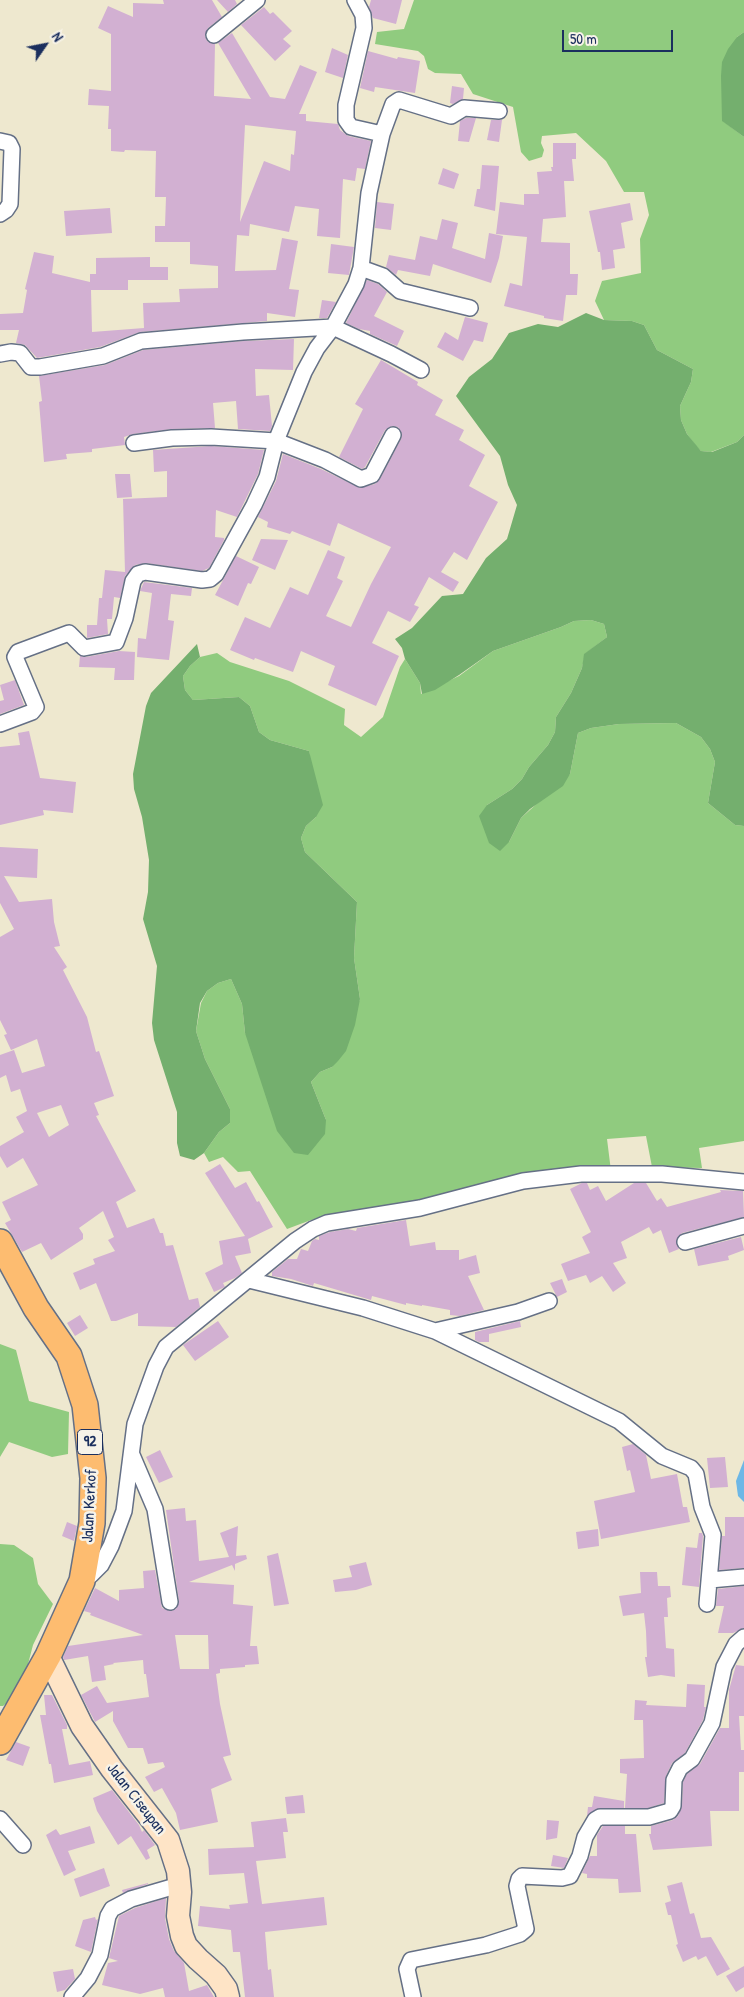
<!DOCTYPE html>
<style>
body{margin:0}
#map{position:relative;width:744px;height:1997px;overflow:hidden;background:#eee8cf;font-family:"Patrick Hand",sans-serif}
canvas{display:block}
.north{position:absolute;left:20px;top:20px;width:50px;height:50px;-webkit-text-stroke:4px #f7f3e8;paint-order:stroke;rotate:57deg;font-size:14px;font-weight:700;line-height:20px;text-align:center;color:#1b2f5e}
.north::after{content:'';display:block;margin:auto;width:18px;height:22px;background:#1b2f5e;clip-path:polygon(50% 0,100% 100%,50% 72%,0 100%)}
.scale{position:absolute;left:562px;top:30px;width:111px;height:22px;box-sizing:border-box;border:2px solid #1b2f5e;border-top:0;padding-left:6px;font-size:15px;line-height:18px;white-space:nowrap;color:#1b2f5e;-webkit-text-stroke:4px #f7f3e8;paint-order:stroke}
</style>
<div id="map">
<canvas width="744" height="1997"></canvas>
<div class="north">N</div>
<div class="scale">50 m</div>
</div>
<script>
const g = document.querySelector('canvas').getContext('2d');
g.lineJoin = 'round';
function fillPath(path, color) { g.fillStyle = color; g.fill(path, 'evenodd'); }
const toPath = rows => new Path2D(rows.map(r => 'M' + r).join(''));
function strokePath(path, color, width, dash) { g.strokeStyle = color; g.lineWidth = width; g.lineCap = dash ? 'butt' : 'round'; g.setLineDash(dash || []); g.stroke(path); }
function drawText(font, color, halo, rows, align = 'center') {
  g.font = font + ' "Patrick Hand",sans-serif'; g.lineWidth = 5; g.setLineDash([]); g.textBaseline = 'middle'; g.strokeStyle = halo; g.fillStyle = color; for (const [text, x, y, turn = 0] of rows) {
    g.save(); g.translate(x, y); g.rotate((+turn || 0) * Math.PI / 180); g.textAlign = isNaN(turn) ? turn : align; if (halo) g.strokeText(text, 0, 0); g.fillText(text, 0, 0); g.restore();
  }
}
fillPath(toPath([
 [414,0,744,0,744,32,737,37,723,121,744,137,744,435,737,442,711,452,701,451,696,446,687,434,681,420,680,406,691,382,693,369,657,350,644,325,632,321,604,320,595,301,602,281,641,273,640,239,649,215,644,192,624,192,606,161,576,133,542,136,541,143,544,150,542,157,529,161,521,152,513,107,473,94,461,74,435,73,428,69,424,56,418,51,375,44,377,32,404,29],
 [591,620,604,624,607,637,585,654,582,668,571,693,556,717,555,732,548,745,529,767,522,779,512,789,487,805,509,842,521,818,570,774,578,733,591,728,619,724,676,723,701,737,710,749,715,762,708,803,735,825,744,826,744,1141,699,1148,702,1168,652,1167,646,1136,607,1139,611,1171,434,1197,364,1213,311,1220,287,1229,250,1171,238,1172,223,1157,209,1162,204,1153,219,1132,230,1123,230,1109,205,1059,196,1031,201,1003,207,991,218,983,231,979,242,1004,245,1033,326,1120,311,1082,320,1072,332,1067,360,999,354,958,357,902,305,852,301,838,306,826,316,817,309,751,270,740,259,732,250,706,239,697,193,700,185,690,183,676,190,666,200,657,217,653,230,662,289,681,345,709,344,725,361,737,383,717,400,667,405,659,420,683,421,694,459,676,493,651,561,627,574,621],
 [0,1344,16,1350,29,1401,69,1412,68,1454,52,1457,9,1442,0,1457],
 [0,1544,14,1545,33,1558,38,1584,53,1604,33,1645,21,1691,3,1706,0,1706]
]), '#90cb7f');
fillPath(toPath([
 [744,32,744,137,722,121,721,76,722,62,728,49,737,37],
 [586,313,604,320,632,321,644,325,657,350,693,369,691,382,680,406,681,420,687,434,701,451,712,452,737,442,744,435,744,826,735,825,708,803,715,762,710,749,701,737,676,723,619,724,591,728,578,733,570,774,563,786,530,809,521,818,509,842,500,851,489,843,479,816,487,805,512,789,522,779,529,767,548,745,555,732,556,717,571,693,582,668,584,654,607,637,604,624,591,620,574,621,561,627,493,651,459,675,435,690,422,694,420,683,405,659,402,648,395,639,412,628,442,596,463,594,486,558,507,539,517,505,508,485,500,456,456,396,469,377,492,359,509,333,538,324,558,327],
 [197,644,200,657,190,666,183,676,185,690,193,700,239,697,250,706,259,732,270,740,309,751,323,805,316,817,306,826,301,838,305,852,357,902,354,958,360,999,355,1025,346,1051,338,1061,332,1067,320,1072,311,1082,326,1120,325,1134,308,1155,294,1153,277,1131,245,1033,242,1004,231,979,218,983,207,991,200,1003,196,1031,205,1059,230,1109,230,1123,219,1132,204,1153,194,1160,180,1156,177,1143,177,1112,154,1040,152,1023,157,966,143,919,148,892,149,860,142,817,134,789,133,774,146,706,151,693]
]), '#74af6e');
fillPath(toPath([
 [744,1460,744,1502,738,1496,736,1481]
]), '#6db7e6');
fillPath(toPath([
 [163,0,212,0,222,17,208,28,205,36,207,41,215,44,214,96,251,99,218,43,232,33,270,97,285,99,300,65,317,72,299,114,306,114,306,121,338,124,340,130,348,136,371,141,365,169,357,168,355,181,343,179,340,238,317,236,319,209,295,206,289,232,250,224,249,236,237,235,235,271,276,270,282,238,298,241,289,289,299,290,295,317,267,313,267,321,140,332,100,347,37,358,25,345,16,343,19,330,0,330,0,314,23,313,27,290,25,289,34,252,54,256,52,273,90,282,90,274,96,274,96,258,150,257,150,267,168,267,168,280,128,280,128,290,91,290,92,332,144,328,143,303,180,302,179,289,218,288,218,266,190,264,190,242,155,242,155,226,165,226,166,197,155,197,156,151,125,150,124,152,111,151,111,129,108,129,109,106,88,105,89,89,111,91,111,34,98,28,108,6,133,17,133,3,164,4],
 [245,125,296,131,294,155,291,154,290,171,264,161,240,222],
 [217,0,235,0,237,4,228,12],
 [371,0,402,0,396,24,373,18,369,7],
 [264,7,270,14,273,12,292,31,283,39,291,46,275,61,241,25],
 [332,48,348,55,343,78,325,72],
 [368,51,397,59,398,57,420,61,415,93,375,87,374,92,360,88],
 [452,86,464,88,463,99,453,104,450,103],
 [466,118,476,118,469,142,458,141,460,121],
 [491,120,502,120,499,142,487,140],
 [553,143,576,143,576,159,572,159,574,181,564,181,566,217,543,219,541,242,570,243,570,274,578,274,577,295,566,295,563,321,544,318,544,316,504,306,510,283,522,286,527,237,496,234,500,202,524,205,524,194,539,194,537,172,552,171,551,167,553,167],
 [482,165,499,166,495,211,474,206,477,189,480,189],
 [443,168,459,174,454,189,438,184],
 [377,202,394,204,391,230,375,228],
 [630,203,633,220,621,223,625,248,613,250,615,268,602,270,600,252,598,252,589,211],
 [110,208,112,233,66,236,64,211],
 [442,219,458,223,452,248,485,259,489,233,503,236,499,258,491,283,433,264,430,276,398,270,396,275,386,267,389,255,415,260,420,236,437,240],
 [331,244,354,247,349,275,328,273],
 [367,280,378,284,387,292,374,316,404,331,397,346,370,334,370,331,359,329,346,323],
 [322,300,336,302,327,318,319,318],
 [465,317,488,323,483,342,474,340,463,361,437,347,445,332,458,340],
 [294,339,293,370,255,369,256,396,269,395,272,426,270,431,238,429,236,401,213,403,215,428,172,429,133,434,124,437,125,445,92,449,92,452,66,454,67,459,44,462,39,402,42,401,39,376,105,365,143,350,244,341],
 [381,360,418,382,417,385,443,400,435,415,464,430,459,440,485,455,469,486,498,502,467,560,454,552,441,572,459,582,453,592,429,577,414,605,419,607,410,622,388,611,372,643,399,656,376,706,328,685,335,666,301,651,293,672,255,658,254,660,230,650,245,617,270,628,290,587,308,595,328,550,345,557,337,578,343,581,326,616,351,627,371,584,391,547,338,523,330,546,292,531,290,534,267,527,268,522,258,517,276,481,283,454,321,469,360,488,375,484,380,479,401,439,402,434,398,427,392,426,385,430,365,467,362,469,339,457,363,409,355,404],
 [211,446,264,450,258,474,237,517,216,510,215,537,224,538,224,540,209,568,202,571,146,563,135,565,125,576,120,598,114,597,112,619,107,619,108,634,87,638,87,625,97,625,99,598,102,598,105,570,125,572,123,499,167,497,167,471,154,472,153,450],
 [115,474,130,474,132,497,117,498],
 [261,539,288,540,275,570,252,560],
 [236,556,259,567,251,584,248,583,238,606,215,595],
 [144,582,192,588,191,596,171,594,168,620,174,621,169,660,137,657,138,638,146,639,152,593,140,591],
 [119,651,135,652,134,680,114,680,115,668,79,667,80,656,86,657],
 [15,680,24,705,0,714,0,701,4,700,0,685],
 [29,731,40,778,76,782,73,813,43,810,44,815,0,825,0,747,20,745,18,733],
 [0,847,38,849,37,878,4,876,19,902,52,899,54,922,60,946,54,947,67,967,63,970,87,1017,96,1052,99,1051,114,1096,94,1103,99,1115,96,1116,136,1191,116,1202,127,1228,154,1218,160,1233,163,1233,166,1246,173,1245,189,1300,198,1298,200,1307,176,1327,138,1326,138,1313,116,1321,111,1321,96,1283,80,1290,73,1273,95,1264,93,1259,115,1251,108,1240,114,1237,103,1211,79,1228,83,1234,83,1239,51,1260,41,1243,22,1252,5,1223,11,1220,2,1202,38,1185,23,1158,7,1168,0,1156,0,1146,24,1132,16,1117,27,1111,20,1089,11,1092,6,1075,0,1078,0,1055,14,1050,22,1073,45,1066,37,1039,11,1050,4,1035,7,1034,0,1020,0,937,14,929,0,903],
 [61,1105,69,1125,49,1137,37,1113],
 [220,1164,235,1188,246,1182,257,1202,259,1201,273,1227,248,1239,251,1253,235,1256,242,1273,235,1278,223,1283,225,1287,214,1292,205,1273,223,1264,219,1241,245,1236,205,1173],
 [582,1183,587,1183,590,1190,598,1186,606,1201,634,1183,646,1183,657,1201,661,1198,667,1207,721,1192,720,1190,743,1191,744,1217,682,1233,676,1240,679,1249,669,1253,661,1230,653,1234,649,1227,621,1242,627,1258,613,1263,626,1283,613,1292,602,1276,590,1283,586,1275,568,1281,561,1264,590,1253,582,1237,591,1232,570,1189],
 [406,1220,410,1246,435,1242,436,1250,459,1250,459,1260,476,1255,480,1273,468,1276,484,1310,460,1316,450,1315,450,1310,422,1305,422,1306,406,1303,406,1305,372,1296,371,1300,314,1283,313,1286,291,1279,272,1276,272,1272,288,1259,297,1259,301,1249,308,1251,312,1241,315,1239,319,1240,319,1236,330,1232,348,1229,356,1231,357,1228],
 [741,1237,744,1250,728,1256,729,1260,698,1266,694,1249],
 [562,1279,567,1292,557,1297,550,1283],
 [80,1315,88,1328,75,1336,67,1323],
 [218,1321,229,1337,195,1361,183,1345],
 [520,1321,521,1327,489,1334,489,1342,479,1342,475,1340,475,1332],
 [633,1444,646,1455,651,1479,677,1474,683,1507,687,1507,690,1522,601,1539,594,1501,635,1492,630,1470,627,1471,622,1447],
 [160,1450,173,1477,159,1483,146,1457],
 [725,1457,728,1487,710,1488,707,1458],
 [185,1508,186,1521,196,1520,199,1561,229,1557,220,1533,238,1526,236,1556,246,1555,247,1559,235,1564,235,1571,232,1565,189,1582,234,1585,233,1604,253,1606,250,1646,257,1646,259,1664,245,1665,245,1667,220,1669,220,1673,216,1674,220,1704,231,1755,223,1757,232,1780,211,1789,218,1822,180,1830,176,1813,162,1788,154,1792,145,1777,165,1767,163,1762,148,1764,143,1748,128,1748,113,1721,113,1711,95,1722,81,1695,97,1686,107,1703,149,1697,146,1674,144,1674,143,1660,113,1663,114,1664,104,1666,106,1680,92,1682,88,1656,64,1660,63,1657,68,1646,143,1635,90,1615,91,1613,84,1611,95,1588,119,1601,119,1590,144,1588,143,1571,155,1570,162,1608,171,1611,176,1609,179,1601,166,1510],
 [175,1635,208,1635,209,1669,180,1669],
 [725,1517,744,1517,744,1568,719,1570,722,1536,725,1536],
 [67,1522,77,1526,74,1541,62,1536],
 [598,1529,599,1546,578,1549,576,1532],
 [699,1533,702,1533,703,1536,699,1587,682,1585,686,1547,697,1548],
 [278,1553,289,1604,274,1606,267,1556],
 [366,1562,372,1585,356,1590,335,1592,333,1580,352,1577,349,1566],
 [640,1572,657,1572,658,1586,670,1586,671,1597,667,1598,668,1617,664,1617,666,1648,674,1649,675,1677,661,1675,648,1677,645,1657,647,1657,646,1631,644,1613,623,1616,619,1596,641,1593],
 [744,1586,744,1628,733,1633,718,1633,724,1606,716,1606,718,1589],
 [736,1665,744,1666,744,1716,739,1716,741,1750,744,1750,744,1772,739,1772,739,1811,710,1811,712,1846,653,1850,649,1834,651,1834,651,1826,673,1820,678,1816,682,1806,683,1782,687,1774,700,1764,720,1728,729,1728,729,1690],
 [687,1684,705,1685,704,1707,706,1707,703,1720,685,1753,672,1763,666,1776,664,1803,648,1808,625,1808,627,1774,620,1773,620,1759,644,1758,643,1720,634,1720,635,1700,647,1701,646,1705,686,1707],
 [44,1695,52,1695,67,1725,67,1729,62,1729,69,1765,90,1761,93,1775,54,1783,51,1764,49,1764,40,1715,46,1715],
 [16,1742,30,1747,23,1766,6,1760],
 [112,1790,139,1825,142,1832,144,1830,155,1845,147,1850,150,1858,146,1860,131,1836,118,1845,97,1811,93,1798],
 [303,1795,305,1813,287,1814,285,1797],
 [594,1796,624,1801,624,1808,600,1808,587,1816,588,1807,592,1807],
 [286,1818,288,1832,283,1832,286,1858,256,1861,262,1904,324,1897,327,1925,265,1932,268,1970,271,1969,274,1997,245,1997,240,1952,233,1952,231,1930,198,1926,200,1906,230,1909,229,1905,248,1903,244,1873,209,1875,208,1849,254,1847,251,1822],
 [547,1820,559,1821,557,1838,546,1840],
 [90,1826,95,1843,68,1851,76,1870,64,1876,46,1835,56,1829,60,1835],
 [603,1826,625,1826,625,1834,636,1834,641,1892,619,1893,618,1879,587,1878,587,1874,582,1873,590,1856,597,1856,597,1835],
 [553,1855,568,1858,564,1868,551,1866],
 [104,1868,110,1886,80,1897,74,1879],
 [682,1882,690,1914,694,1913,701,1938,711,1937,730,1969,717,1976,706,1956,698,1960,696,1956,683,1962,676,1945,678,1944,671,1915,668,1915,665,1903,671,1901,667,1886],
 [148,1883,148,1884,123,1893,122,1890],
 [166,1898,165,1918,169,1939,174,1951,184,1963,189,1991,207,1985,214,1997,165,1997,163,1988,140,1994,102,1985,108,1963,118,1961,109,1958,119,1916,135,1908],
 [95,1917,96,1920,98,1919,91,1952,75,1946,83,1920],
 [744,1966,744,1987,736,1992,726,1976],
 [73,1969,75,1979,65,1990,57,1992,53,1972]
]), '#d2b0d2');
const minor = toPath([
 [355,0,363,15,364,28,346,105,346,120,351,127,382,134],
 [214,35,257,0],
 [0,141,9,143,12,149,10,204,6,210,0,214],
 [361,268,383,276,400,291,470,308],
 [0,354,11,352,20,353,31,367,40,367,103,356,141,341,243,332,333,327,391,354,421,370],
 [134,443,172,438,211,437,276,441,325,460,361,479,372,475,393,435],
 [0,724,32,712,36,707,15,657,18,652,69,633,84,648,116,642,125,618,133,581,138,574,145,572,202,580,210,579,216,574,254,505,267,477,276,441,304,372,317,348,333,327,356,284,361,268,369,193,382,134,393,104,399,100,451,116,464,108,499,111],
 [685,1242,744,1226],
 [249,1280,363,1308,435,1331,619,1421,662,1456,691,1468,696,1474,702,1507,713,1535,707,1604],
 [435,1331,518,1312,549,1301],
 [132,1455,155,1509,170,1602],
 [710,1580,744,1577],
 [82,1581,91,1575,101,1565,111,1546,124,1511,135,1424,156,1366,166,1347,295,1241,313,1229,327,1223,420,1208,523,1181,581,1174,662,1174,744,1182],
 [0,1819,23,1845],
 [72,1997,88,1978,100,1955,108,1916,112,1909,131,1899,179,1885],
 [413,1997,407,1969,411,1960,486,1945,520,1934,526,1929,517,1886,519,1879,522,1876,562,1878,570,1876,580,1856,585,1837,595,1820,600,1817,649,1817,670,1811,673,1806,674,1780,680,1768,692,1759,712,1723,724,1667,736,1644,744,1637]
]);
const secondary = toPath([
 [48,1656,82,1726,112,1769,168,1840,178,1871,180,1892,178,1916,182,1936,186,1946,198,1959,216,1975,226,1989,228,1997]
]);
const primary = toPath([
 [0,1242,36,1308,69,1356,85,1405,93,1478,92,1523,82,1581,48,1656,0,1742]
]);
strokePath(minor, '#657086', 18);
strokePath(secondary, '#657086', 25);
strokePath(primary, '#657086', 28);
strokePath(minor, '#fff', 15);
strokePath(secondary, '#fee4c6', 22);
strokePath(primary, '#fdbc70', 25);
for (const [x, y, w] of [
 [90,1442,25]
]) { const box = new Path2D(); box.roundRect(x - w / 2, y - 12.5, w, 25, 4); g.fillStyle = '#f7f3e8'; g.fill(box); strokePath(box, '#1b2f5e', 1); }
drawText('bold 15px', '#1b2f5e', null, [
 ["92",90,1442]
]);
drawText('16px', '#1b2f5e', '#f7f3e8', [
 ["Jalan Kerkof",90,1506,-87],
 ["Jalan Ciseupan",136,1799,52]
]);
</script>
